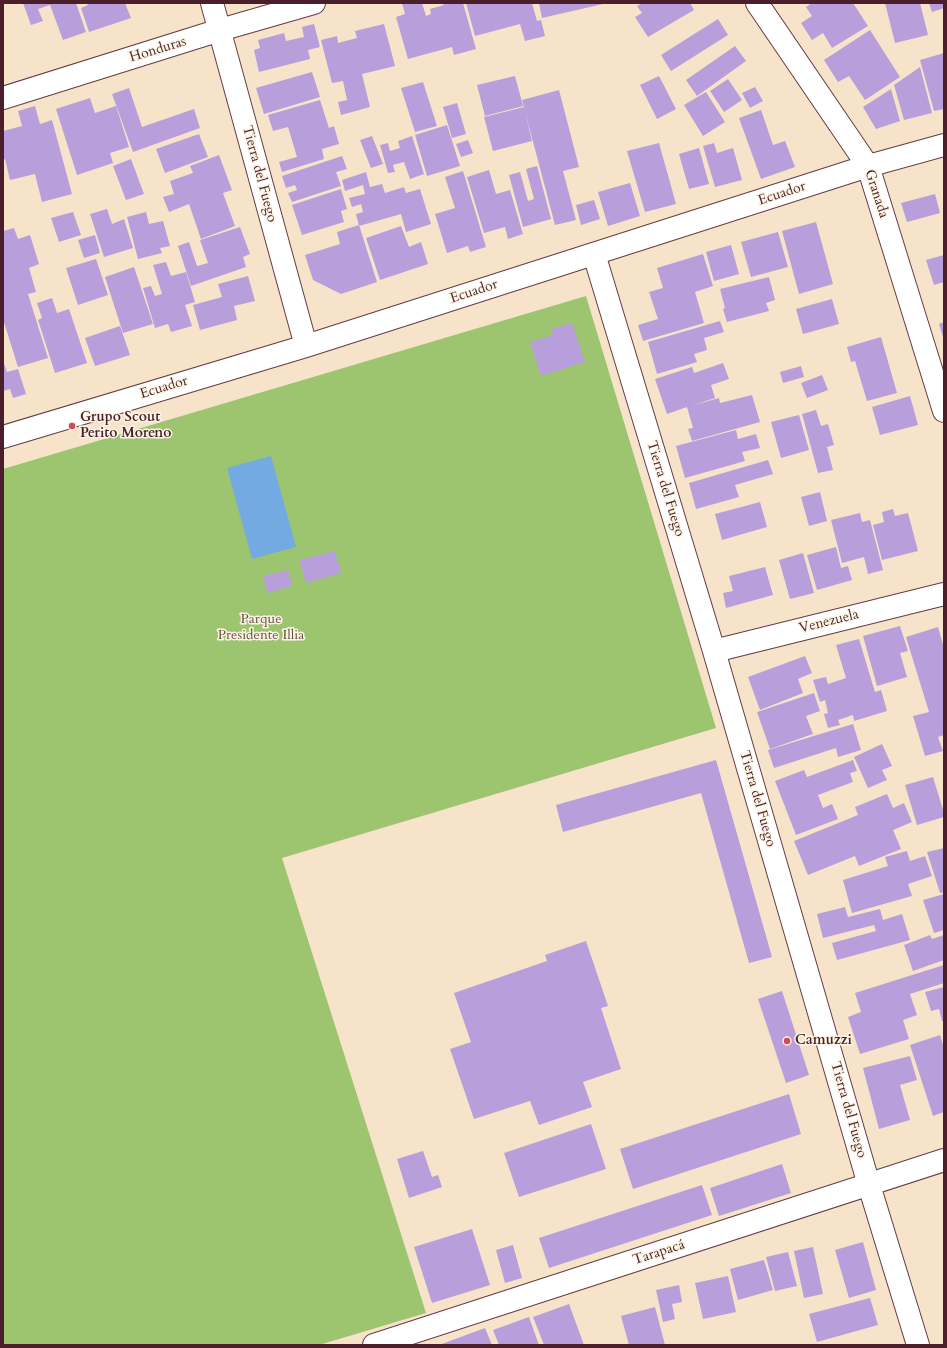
<!DOCTYPE html>
<meta charset="utf-8">
<style>
body{margin:0}
#map{position:relative;width:947px;height:1348px;overflow:hidden;background:#f7e3c9;font-family:Cardo,serif}
canvas{display:block}
.frame{position:absolute;inset:0;border:4px solid #4a1f2b;pointer-events:none}
</style>
<div id="map">
<canvas width="947" height="1348"></canvas>
<div class="frame"></div>
</div>
<script>
const g = document.querySelector('canvas').getContext('2d');
g.lineJoin = 'round';
function fillPath(path, color) { g.fillStyle = color; g.fill(path, 'evenodd'); }
const toPath = rows => new Path2D(rows.map(r => 'M' + r).join(''));
function strokePath(path, color, width, dash) { g.strokeStyle = color; g.lineWidth = width; g.lineCap = dash ? 'butt' : 'round'; g.setLineDash(dash || []); g.stroke(path); }
function drawText(font, color, halo, rows, align = 'center') {
  g.font = font + ' Cardo,serif'; g.lineWidth = 3; g.setLineDash([]); g.textBaseline = 'middle'; g.strokeStyle = halo; g.fillStyle = color; for (const [text, x, y, turn = 0] of rows) {
    g.save(); g.translate(x, y); g.rotate((+turn || 0) * Math.PI / 180); g.textAlign = isNaN(turn) ? turn : align; if (halo) g.strokeText(text, 0, 0); g.fillText(text, 0, 0); g.restore();
  }
}
fillPath(toPath([
 [586,296,716,728,282,858,426,1313,319,1345,3,1345,3,469]
]), '#9dc570');
fillPath(toPath([
 [271,456,296,547,252,559,227,468]
]), '#74aae2');
fillPath(toPath([
 [23,3,76,3,86,32,63,40,50,5,38,9,43,21,31,25],
 [87,3,125,3,131,18,89,32,81,8,88,5],
 [402,3,422,3,426,16,431,14,430,9,444,5,443,3,463,3,476,49,454,55,452,47,408,59,396,17,405,14],
 [466,3,532,3,537,21,541,20,545,36,525,41,520,24,475,36],
 [539,3,603,3,603,4,542,18],
 [642,3,690,3,694,10,648,37,635,17,642,13,637,6],
 [812,3,853,3,868,26,832,48,823,33,812,40,801,23,812,16,806,7],
 [885,3,920,3,928,35,895,43],
 [929,3,944,3,944,8,932,12],
 [718,19,728,35,671,71,661,55],
 [314,24,320,47,308,50,310,59,259,72,254,50,260,48,258,40,284,33,286,41,304,37,302,27],
 [384,24,395,66,362,74,370,107,341,115,338,102,347,100,343,81,332,83,321,40,337,36,338,43,357,38,355,31],
 [870,30,900,77,865,100,849,76,838,82,824,60],
 [735,46,746,61,697,96,686,80],
 [944,53,944,109,934,111,920,60],
 [920,67,932,113,904,120,894,85],
 [312,72,320,97,264,114,256,88],
 [515,76,523,106,485,116,477,85],
 [659,76,676,109,657,119,640,85],
 [728,79,742,100,724,112,710,91],
 [423,82,437,126,415,132,401,88],
 [755,87,763,101,750,108,742,93],
 [129,88,142,127,194,109,200,128,133,152,112,94],
 [891,89,900,121,876,129,863,107],
 [559,90,579,167,563,171,576,220,555,225,522,100],
 [706,92,725,122,703,136,684,105],
 [90,98,95,113,116,106,129,147,110,153,113,163,77,175,56,109],
 [320,100,329,128,334,126,339,144,322,149,324,159,282,172,279,162,297,157,288,127,273,131,268,115],
 [457,103,466,134,452,138,443,107],
 [35,106,40,124,52,120,72,194,42,202,35,174,10,180,5,159,3,160,3,131,22,126,18,111],
 [524,107,532,141,493,151,484,117],
 [761,110,773,145,785,141,795,167,761,179,739,118],
 [447,125,460,166,427,176,415,135],
 [199,134,208,157,165,173,156,149],
 [372,136,383,164,371,168,360,140],
 [412,136,424,174,410,179,404,162,393,165,395,172,388,173,380,145,388,143,390,151,400,148,398,141],
 [468,140,473,153,461,157,456,144],
 [659,143,676,204,645,212,627,151],
 [714,143,717,153,733,148,742,180,715,187,703,146],
 [699,148,709,184,689,189,679,154],
 [219,155,232,190,223,193,235,226,201,239,189,204,169,212,163,197,174,194,170,181,193,173,190,166],
 [342,156,347,169,336,172,341,186,292,202,288,193,297,190,295,185,286,188,282,176],
 [131,159,144,194,126,200,113,166],
 [537,166,551,219,523,227,509,175,520,172,528,201,534,199,526,169],
 [489,170,496,194,510,190,523,234,508,239,505,227,484,233,467,177],
 [463,171,486,247,470,252,468,246,447,253,435,214,455,208,445,177],
 [366,172,370,187,382,184,385,193,404,187,406,193,420,189,431,224,406,232,401,214,359,226,356,214,363,212,361,204,352,207,349,198,365,194,363,185,345,191,342,180],
 [630,183,640,216,608,226,598,192],
 [341,189,347,209,341,211,344,222,302,235,292,205],
 [935,194,940,213,907,222,901,203],
 [594,200,600,219,581,225,576,205],
 [107,209,112,224,124,219,133,248,104,257,90,214],
 [73,212,81,235,59,242,51,218],
 [146,212,149,224,163,221,170,246,160,248,162,253,138,259,127,217],
 [816,222,833,284,799,294,782,231],
 [359,225,377,282,341,294,313,280,305,255,340,244,337,232],
 [401,226,409,247,421,242,428,264,380,280,366,238],
 [240,227,250,254,243,257,246,267,191,286,178,246,189,242,197,266,208,263,200,240],
 [14,228,18,239,30,235,39,264,29,268,36,292,28,294,48,358,18,367,3,319,3,231],
 [778,232,788,267,751,277,741,242],
 [95,235,100,253,84,258,78,240],
 [731,245,739,274,714,281,706,252],
 [703,254,713,286,695,292,704,323,643,341,638,325,658,319,649,292,663,288,657,268],
 [944,255,944,282,934,285,926,260],
 [96,259,108,295,78,305,66,268],
 [166,262,171,276,186,272,195,302,185,305,192,326,171,332,168,324,155,328,143,288,151,286,155,296,162,294,153,265],
 [134,267,153,324,123,333,105,277],
 [248,276,255,301,234,306,237,320,200,330,193,305,222,297,218,284],
 [769,277,775,300,766,303,769,311,727,322,723,309,725,308,720,289],
 [52,298,57,313,69,309,87,363,55,373,38,320,42,318,37,303],
 [832,299,839,324,803,334,796,309],
 [720,321,724,332,704,338,707,350,694,354,697,362,657,374,648,342],
 [944,322,944,340,939,324],
 [572,323,585,362,541,376,530,342,553,335,551,329],
 [120,326,130,355,95,366,85,338],
 [881,337,897,393,867,401,855,361,851,362,847,347],
 [3,361,7,372,18,369,26,394,13,398,10,389,3,391],
 [723,363,729,379,711,385,715,398,691,406,719,398,720,403,752,395,760,422,692,441,688,429,693,428,687,407,667,414,655,379,692,367,694,373],
 [801,366,804,377,783,383,780,372],
 [822,375,828,390,807,398,801,383],
 [910,396,918,425,880,435,872,407],
 [816,410,821,426,828,424,834,445,827,447,833,470,818,473,802,414],
 [799,415,809,450,781,458,771,422],
 [736,430,738,439,756,434,760,448,742,452,745,461,685,478,676,446],
 [768,460,773,474,735,485,739,497,696,509,689,483],
 [820,492,827,521,809,526,801,497],
 [760,502,767,527,722,540,715,514],
 [893,509,895,516,908,513,918,551,882,560,873,525,884,522,882,512],
 [860,513,862,522,870,520,883,570,868,574,864,557,842,563,831,520],
 [836,547,841,568,848,566,852,580,817,590,807,555],
 [335,551,341,573,306,583,299,560],
 [803,553,814,593,790,599,779,560],
 [765,567,773,595,726,608,723,593,733,591,729,576],
 [288,570,292,586,267,593,263,576],
 [900,626,908,651,900,653,907,677,877,686,863,636],
 [938,627,944,648,944,735,938,737,943,751,925,756,913,716,929,712,906,637],
 [859,639,875,692,881,690,887,711,854,721,853,715,838,720,840,725,828,728,824,714,828,713,825,700,820,702,813,680,826,677,828,684,846,678,836,645],
 [805,656,812,673,798,679,803,693,760,710,748,677],
 [814,693,820,711,806,716,813,734,770,749,757,712],
 [853,724,861,750,838,757,836,748,774,768,768,750],
 [882,744,892,766,882,770,887,780,868,788,854,757],
 [716,760,772,957,749,963,701,793,563,832,556,805],
 [853,760,857,771,850,773,853,782,818,795,823,808,832,804,838,819,796,835,775,781,804,770,807,777],
 [933,777,944,813,944,817,917,825,905,785],
 [887,794,893,808,904,803,912,822,893,830,901,849,859,866,855,856,808,875,794,841,858,815,855,807],
 [944,848,944,892,940,893,927,852],
 [907,851,910,861,925,856,932,876,908,884,912,896,852,913,843,880,888,866,885,857],
 [944,894,944,930,934,933,923,900],
 [845,907,848,917,880,909,883,920,902,914,910,940,837,960,832,943,876,931,874,925,823,938,817,914],
 [930,935,932,939,944,935,944,960,913,971,904,945],
 [586,941,608,1006,601,1008,621,1069,583,1082,592,1107,539,1125,530,1101,474,1119,450,1049,471,1042,454,993,547,961,545,955],
 [944,965,944,983,910,994,917,1015,903,1020,909,1039,860,1054,848,1017,861,1012,855,993],
 [944,987,944,1021,942,1021,939,1009,931,1011,925,992],
 [782,991,809,1075,786,1083,758,999],
 [940,1035,944,1048,944,1112,933,1116,910,1045],
 [910,1056,917,1080,900,1085,910,1120,879,1129,863,1068],
 [789,1094,801,1134,633,1189,620,1149],
 [591,1124,606,1169,519,1197,504,1153],
 [423,1151,432,1177,438,1175,442,1187,409,1198,397,1159],
 [782,1164,791,1193,719,1216,710,1188],
 [702,1185,712,1215,549,1268,539,1238],
 [472,1229,490,1285,432,1303,414,1247],
 [863,1242,876,1290,849,1298,835,1250],
 [513,1245,522,1278,505,1283,496,1250],
 [813,1247,823,1294,804,1298,794,1251],
 [788,1252,797,1286,775,1291,766,1257],
 [764,1260,773,1290,738,1300,730,1269],
 [728,1276,736,1312,703,1319,695,1283],
 [679,1285,682,1302,672,1304,675,1319,663,1322,656,1290],
 [870,1298,878,1325,817,1342,809,1314],
 [569,1304,584,1345,544,1345,533,1317],
 [655,1307,665,1345,629,1345,621,1316],
 [529,1317,539,1345,499,1345,493,1330],
 [485,1328,492,1345,439,1345]
]), '#b89fdb');
const street = toPath([
 [212,3,306,346],
 [757,3,868,166,944,411],
 [3,98,220,30,314,3],
 [594,254,714,651,869,1185,918,1345],
 [3,437,306,346,868,166,944,145],
 [714,651,944,594],
 [374,1345,944,1160]
]);
strokePath(street, '#643c43', 24);
strokePath(street, '#fff', 22);
for (const [x, y, r, color] of [
 [72,426,4,"#d1495b"],
 [787,1041,4,"#d1495b"]
]) { const dot = new Path2D(); dot.arc(x, y, r, 0, 2 * Math.PI); g.fillStyle = color; g.fill(dot); strokePath(dot, '#fcf5e5', 1.5); }
drawText('14px', '#4a1f2b', '#fcf5e5', [
 ["Honduras",158,50,-17],
 ["Tierra del Fuego",259,174,75],
 ["Ecuador",782,194,-18],
 ["Granada",876,194,72],
 ["Ecuador",474,292,-18],
 ["Ecuador",164,388,-17],
 ["Tierra del Fuego",665,489,73],
 ["Venezuela",829,622,-14],
 ["Tierra del Fuego",757,799,74],
 ["Tierra del Fuego",848,1110,74],
 ["Tarapacá",659,1253,-18]
]);
drawText('bold 14px', '#4a1f2b', '#fcf5e5', [
 ["Grupo Scout",80,418],
 ["Perito Moreno",80,434],
 ["Camuzzi",795,1041]
], 'left');
drawText('14px', '#635140', '#fcf5e5', [
 ["Parque",261,620],
 ["Presidente Illia",261,636]
]);
</script>
